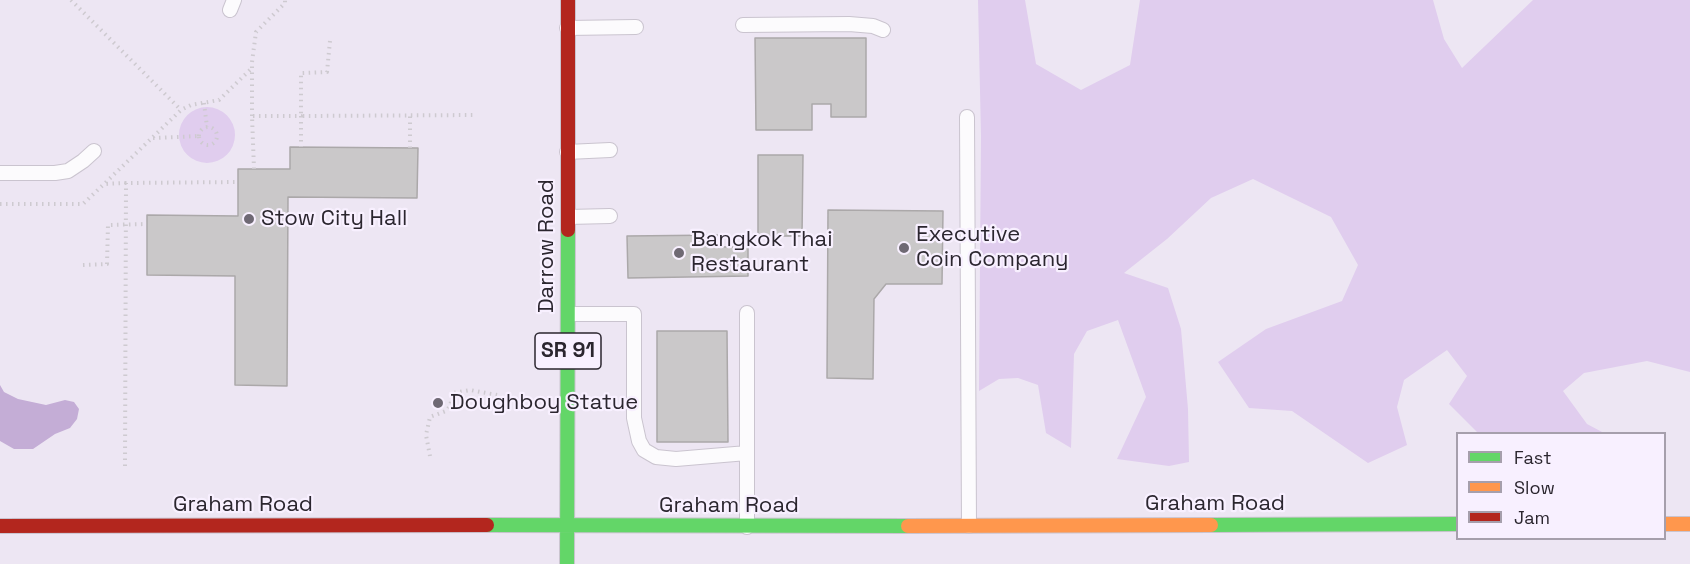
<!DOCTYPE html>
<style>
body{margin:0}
#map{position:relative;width:1690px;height:564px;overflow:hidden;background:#ede6f3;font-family:"Space Grotesk",sans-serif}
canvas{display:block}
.legend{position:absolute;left:1456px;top:432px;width:210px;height:108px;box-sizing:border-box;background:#f8f0ff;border:2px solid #a69fac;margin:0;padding:8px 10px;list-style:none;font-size:18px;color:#2b262f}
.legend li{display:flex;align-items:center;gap:12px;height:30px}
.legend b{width:30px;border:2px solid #a69fac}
</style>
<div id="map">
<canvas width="1690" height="564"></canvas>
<ul class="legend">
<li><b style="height:8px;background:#63d668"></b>Fast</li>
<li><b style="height:8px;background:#ff974d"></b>Slow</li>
<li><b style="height:8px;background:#b3261e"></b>Jam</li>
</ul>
</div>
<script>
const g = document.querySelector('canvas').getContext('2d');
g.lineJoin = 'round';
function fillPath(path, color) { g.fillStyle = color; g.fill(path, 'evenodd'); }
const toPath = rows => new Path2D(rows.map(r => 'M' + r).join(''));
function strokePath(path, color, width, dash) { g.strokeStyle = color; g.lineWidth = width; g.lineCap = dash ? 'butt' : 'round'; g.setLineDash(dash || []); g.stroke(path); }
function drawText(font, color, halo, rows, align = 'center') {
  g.font = font + ' "Space Grotesk",sans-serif'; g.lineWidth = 4.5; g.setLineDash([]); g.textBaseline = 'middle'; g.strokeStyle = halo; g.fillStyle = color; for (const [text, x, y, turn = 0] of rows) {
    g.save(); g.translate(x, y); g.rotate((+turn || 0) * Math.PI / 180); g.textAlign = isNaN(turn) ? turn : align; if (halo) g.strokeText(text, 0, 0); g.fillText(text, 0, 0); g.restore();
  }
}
fillPath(toPath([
 [978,0,1025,0,1036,64,1081,90,1130,65,1140,0,1433,0,1444,39,1462,68,1533,0,1690,0,1690,372,1647,361,1584,373,1563,391,1587,424,1604,433,1478,433,1449,404,1467,376,1447,350,1404,380,1397,407,1407,445,1368,463,1292,411,1249,408,1218,362,1266,329,1342,301,1358,265,1331,217,1253,179,1211,198,1167,239,1124,273,1168,288,1181,329,1188,409,1189,462,1169,466,1117,459,1146,397,1118,320,1087,331,1074,354,1071,448,1046,433,1038,385,1018,378,999,379,979,391,981,136],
 '179 135a28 28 0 1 1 56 0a28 28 0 1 1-56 0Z'
]), '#e0cdee');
fillPath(toPath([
 [0,385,4,392,18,399,46,405,65,400,74,402,79,409,77,419,70,428,55,434,33,449,14,449,0,441]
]), '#c4add6');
const building = toPath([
 [755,38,866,38,866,117,831,117,831,104,812,104,812,130,756,130,755,38],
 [290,147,418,148,417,198,288,197,287,386,235,385,235,276,147,275,147,215,238,216,238,169,290,169,290,147],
 [758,155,803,155,802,236,758,236,758,155],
 [828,210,943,211,942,284,886,284,874,299,873,379,827,378,828,210],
 [721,235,721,247,748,247,748,276,628,278,627,236,721,235],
 [657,331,727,331,728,442,657,442,657,331]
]);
fillPath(building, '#cac8c9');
strokePath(building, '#aba8a9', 1.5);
const lane = toPath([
 [230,10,234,0],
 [743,25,849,24,873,26,883,30],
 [567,28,636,27],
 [967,117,969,526],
 [567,152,610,150],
 [0,173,55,173,68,171,83,161,94,151],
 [568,217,610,216],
 [568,314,634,314,634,418,639,441,644,450,656,457,676,459,747,453],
 [747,527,747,313]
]);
const fast = toPath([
 [487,525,908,526],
 [1211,525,1458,524],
 [567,564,568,230]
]);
const slow = toPath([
 [1664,524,1690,524],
 [908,526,1211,525]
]);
const jam = toPath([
 [568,230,568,0],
 [0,526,487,525]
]);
strokePath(lane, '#cac4cf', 16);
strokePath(fast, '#cac4cf', 16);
strokePath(slow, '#cac4cf', 16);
strokePath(jam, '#cac4cf', 16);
strokePath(toPath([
 [71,0,181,110],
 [330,41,327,72,301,73,301,116,476,115],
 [204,103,207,127],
 [252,116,252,62,256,32,285,3,285,0],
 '199 136a9 9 0 1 1 18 0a9 9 0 1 1-18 0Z',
 [153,138,199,136],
 [410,148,410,116],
 [254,169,252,116,301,116,301,147],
 [126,183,104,184,181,110,191,105,219,100,252,68],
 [0,204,83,204,104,184],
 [83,265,107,264,108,225,147,224],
 [430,456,426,435,430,417,446,411,450,406,453,393,470,390,497,395],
 [125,466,126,183,238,182]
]), '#cecad0', 4, [1.5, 4.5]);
strokePath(lane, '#fcfbfd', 14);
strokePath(fast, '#63d668', 14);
strokePath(slow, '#ff974d', 14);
strokePath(jam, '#b3261e', 14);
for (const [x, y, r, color] of [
 [249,219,6,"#6f6974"],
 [904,248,6,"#6f6974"],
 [679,253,6,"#6f6974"],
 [438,403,6,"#6f6974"]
]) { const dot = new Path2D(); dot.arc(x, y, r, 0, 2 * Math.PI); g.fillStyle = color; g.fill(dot); strokePath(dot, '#f8f0ff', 2); }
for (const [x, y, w] of [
 [568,351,66]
]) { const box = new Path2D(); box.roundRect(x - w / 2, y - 18, w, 36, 4.5); g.fillStyle = '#f8f0ff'; g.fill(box); strokePath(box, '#2b262f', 1.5); }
drawText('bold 21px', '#2b262f', null, [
 ["SR 91",568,351]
]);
drawText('22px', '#2b262f', '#f8f0ff', [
 ["Stow City Hall",261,219],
 ["Executive",916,235],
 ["Coin Company",916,260],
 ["Bangkok Thai",691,240],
 ["Restaurant",691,265],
 ["Doughboy Statue",450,403]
], 'left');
drawText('22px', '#2b262f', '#f8f0ff', [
 ["Darrow Road",547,246,-90],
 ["Graham Road",1215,504],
 ["Graham Road",243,505],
 ["Graham Road",729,506]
]);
</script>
